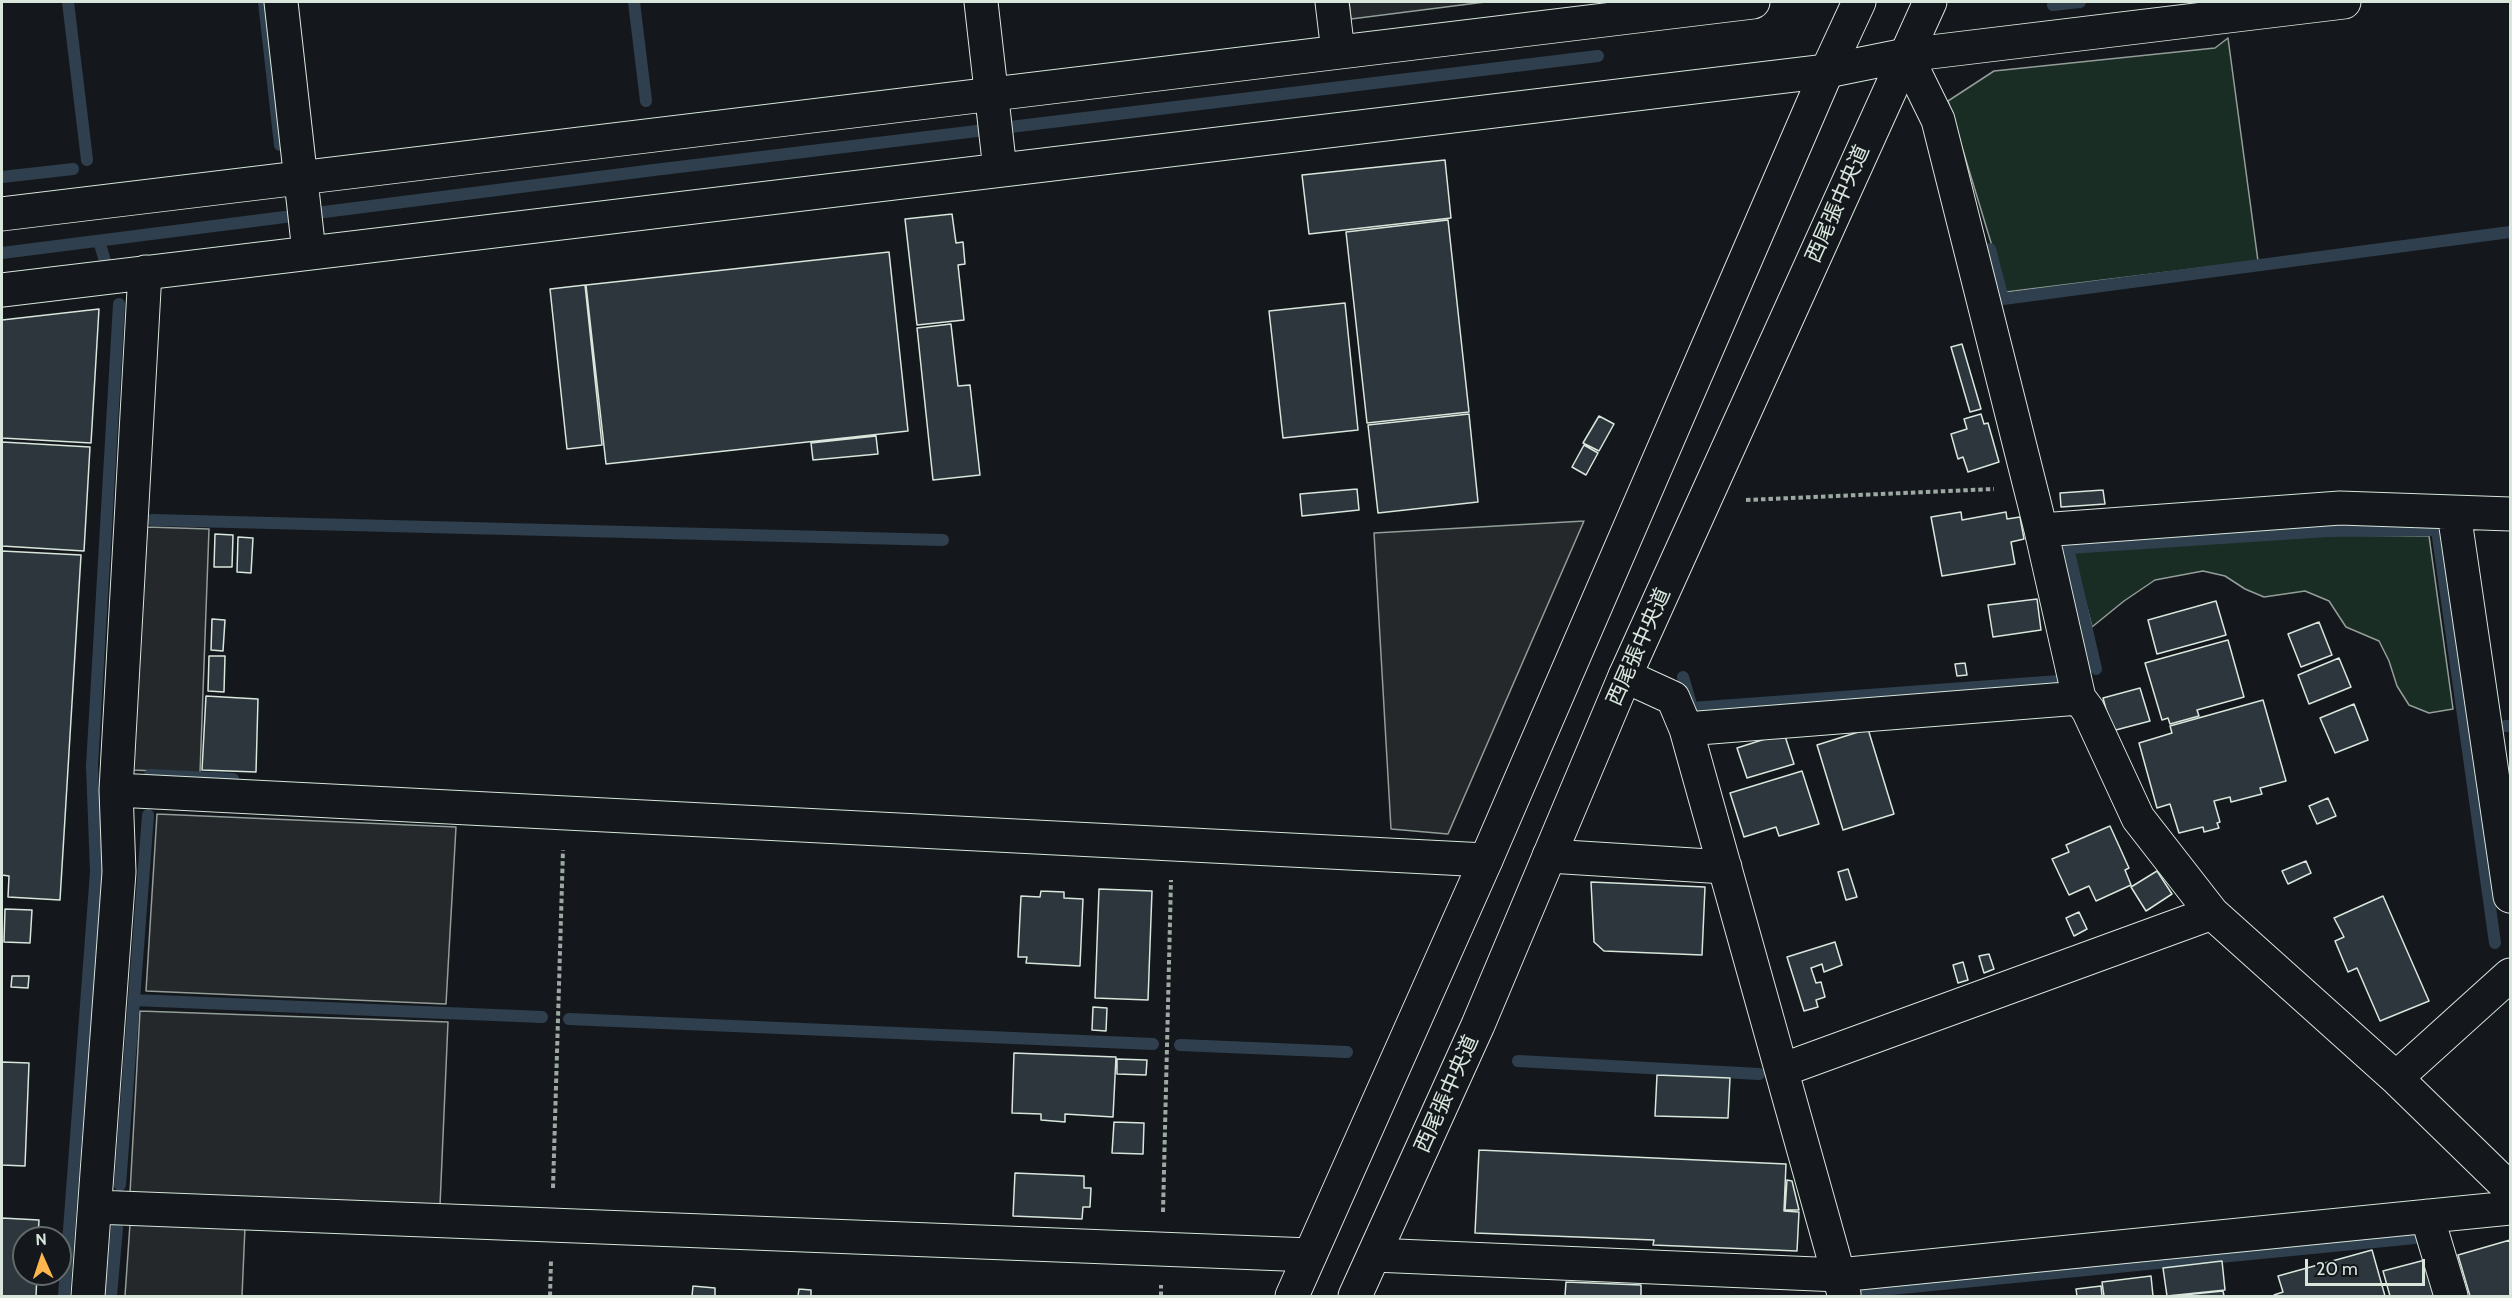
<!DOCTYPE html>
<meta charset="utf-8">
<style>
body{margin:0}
#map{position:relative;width:2512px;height:1298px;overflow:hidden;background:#14181c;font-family:Cabin,sans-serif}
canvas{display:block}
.frame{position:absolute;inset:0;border:3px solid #d8e6dc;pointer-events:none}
.north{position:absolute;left:12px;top:1226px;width:60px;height:60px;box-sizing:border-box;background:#14181c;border:2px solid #626a69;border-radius:50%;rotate:357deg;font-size:16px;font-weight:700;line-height:24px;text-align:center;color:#d8e6dc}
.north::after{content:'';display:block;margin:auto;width:21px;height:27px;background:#ffb74d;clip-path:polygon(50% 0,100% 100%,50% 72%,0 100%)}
.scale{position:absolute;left:2305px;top:1259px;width:120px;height:27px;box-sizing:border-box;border:3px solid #d8e6dc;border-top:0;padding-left:8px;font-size:18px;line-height:21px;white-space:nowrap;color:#d8e6dc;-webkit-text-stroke:4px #14181c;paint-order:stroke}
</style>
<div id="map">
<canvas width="2512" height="1298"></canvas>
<div class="frame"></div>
<div class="north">N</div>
<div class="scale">20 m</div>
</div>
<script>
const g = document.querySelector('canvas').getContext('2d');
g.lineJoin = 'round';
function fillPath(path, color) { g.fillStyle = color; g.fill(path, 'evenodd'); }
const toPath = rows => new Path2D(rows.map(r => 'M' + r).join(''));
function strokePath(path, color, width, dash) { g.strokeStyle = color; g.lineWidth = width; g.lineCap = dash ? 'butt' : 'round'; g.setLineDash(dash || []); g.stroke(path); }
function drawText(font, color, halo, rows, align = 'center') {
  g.font = font + ' Cabin,"Noto Sans JP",sans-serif'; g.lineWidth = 4.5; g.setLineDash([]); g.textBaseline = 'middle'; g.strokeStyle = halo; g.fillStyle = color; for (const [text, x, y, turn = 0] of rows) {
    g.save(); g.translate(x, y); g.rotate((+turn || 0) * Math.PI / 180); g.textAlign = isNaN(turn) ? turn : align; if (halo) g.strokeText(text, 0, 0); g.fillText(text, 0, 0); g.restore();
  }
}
const green = toPath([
 [2228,38,2258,261,2006,292,1948,101,1994,71,2215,48,2228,38],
 [2326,535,2429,536,2453,709,2429,713,2409,705,2397,686,2389,661,2379,641,2346,627,2329,601,2305,591,2264,597,2245,589,2225,576,2203,571,2155,580,2124,601,2092,627,2072,551,2326,535]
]);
fillPath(green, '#1a2d24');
strokePath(green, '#939e99', 1.5);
const parking = toPath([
 [1349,2,1485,2,1351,19,1349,2],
 [1584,521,1448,834,1391,829,1374,533,1584,521],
 [147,527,209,529,200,773,133,770,147,527],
 [157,814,456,827,446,1004,146,991,157,814],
 [140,1011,448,1022,440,1205,130,1193,140,1011],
 [130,1224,245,1227,242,1296,125,1296,130,1224]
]);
fillPath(parking, '#24282b');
strokePath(parking, '#939e99', 1.5);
strokePath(toPath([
 [68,2,87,160],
 [264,2,280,145],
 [634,2,646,101],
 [2053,5,2080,2],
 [2,177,73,169],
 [99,241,105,261],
 [1990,249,2003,299,2510,232],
 [2,253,654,170,1598,56],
 [152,520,943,540],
 [2096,669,2068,548,2328,531,2437,530,2495,943],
 [1683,677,1692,708,2059,681],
 [2505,726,2510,726],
 [150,775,233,779],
 [134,1000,542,1017],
 [569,1019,1153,1044],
 [1180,1045,1347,1052],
 [1518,1061,1759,1074],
 [120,1185,148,815],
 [64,1296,96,872,92,766,119,304],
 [111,1296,117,1228],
 [1861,1296,1860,1292,2415,1238]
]), '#2f3f4d', 12);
const building = toPath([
 [1445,160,1451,218,1309,234,1302,175,1445,160],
 [952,214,956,243,963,242,965,264,958,265,964,320,917,325,905,219,952,214],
 [1448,220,1469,412,1367,423,1346,232,1448,220],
 [889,252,908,431,606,464,586,285,889,252],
 [585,285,602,445,567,449,550,289,585,285],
 [1345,303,1358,430,1283,438,1269,311,1345,303],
 [99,309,91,443,2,438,2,320,99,309],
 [951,324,958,386,970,385,980,475,933,480,917,328,951,324],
 [1962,344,1981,409,1970,412,1951,347,1962,344],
 [1469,414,1478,502,1378,513,1368,425,1469,414],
 [1981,414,1984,424,1988,423,1999,462,1968,472,1963,457,1958,459,1951,434,1967,429,1964,419,1981,414],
 [1599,416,1614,424,1599,451,1583,443,1599,416],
 [876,436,878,454,813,460,811,443,876,436],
 [2,442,90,447,84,551,2,546,2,442],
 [1584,445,1598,453,1586,475,1572,467,1584,445],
 [1357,489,1359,510,1302,516,1300,494,1357,489],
 [2103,490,2105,504,2061,507,2060,493,2103,490],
 [1961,512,1962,520,2006,512,2007,519,2020,517,2024,539,2011,542,2015,564,1942,576,1931,517,1961,512],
 [215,534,233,535,232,567,214,567,215,534],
 [238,537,253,538,251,573,237,572,238,537],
 [2,551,81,555,60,900,8,897,9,876,2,875,2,551],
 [2037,599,2041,630,1993,637,1988,605,2037,599],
 [2216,601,2226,635,2157,654,2148,620,2216,601],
 [212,619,225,620,223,651,211,650,212,619],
 [2319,622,2332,655,2301,667,2288,634,2319,622],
 [2228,640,2244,697,2197,710,2199,716,2170,724,2168,718,2162,720,2145,663,2228,640],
 [209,656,225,656,224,692,208,691,209,656],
 [2339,658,2351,687,2309,704,2298,675,2339,658],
 [1965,663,1967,675,1957,676,1955,664,1965,663],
 [2140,688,2150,721,2112,731,2103,698,2140,688],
 [206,696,258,699,256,772,202,770,206,696],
 [2263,700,2286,781,2260,788,2262,794,2231,802,2230,797,2214,801,2220,822,2217,823,2219,828,2204,832,2203,827,2179,833,2170,804,2157,808,2139,743,2172,733,2170,726,2263,700],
 [2354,704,2368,740,2335,753,2320,718,2354,704],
 [1868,729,1894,814,1843,830,1817,745,1868,729],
 [1784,733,1794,764,1747,778,1737,748,1784,733],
 [1802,771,1819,824,1779,836,1776,827,1744,837,1730,793,1802,771],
 [2328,798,2336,816,2317,824,2309,806,2328,798],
 [2110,826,2129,868,2125,870,2131,885,2096,901,2089,886,2069,895,2052,859,2069,852,2066,845,2110,826],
 [2306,861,2311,873,2288,884,2282,871,2306,861],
 [1848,869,1857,897,1846,900,1838,872,1848,869],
 [2157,871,2172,894,2146,911,2131,887,2157,871],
 [1591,882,1705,887,1702,955,1604,951,1594,942,1591,882],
 [1099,889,1152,891,1148,1000,1095,998,1099,889],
 [1041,891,1064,892,1064,898,1083,899,1080,966,1026,963,1027,957,1018,957,1021,896,1040,897,1041,891],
 [2383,896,2429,1001,2380,1021,2357,968,2348,972,2335,941,2344,937,2334,918,2383,896],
 [5,909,32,910,30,943,4,942,5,909],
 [2079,912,2087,929,2074,936,2066,918,2079,912],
 [1835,942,1842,965,1824,972,1822,964,1811,968,1816,983,1821,982,1825,997,1816,1000,1818,1007,1804,1011,1787,957,1835,942],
 [1989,954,1994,969,1984,973,1979,956,1989,954],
 [1963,962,1968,980,1958,983,1953,965,1963,962],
 [12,976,29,976,28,988,11,987,12,976],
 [1093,1007,1107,1008,1106,1031,1092,1030,1093,1007],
 [1014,1053,1116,1057,1113,1117,1065,1114,1065,1122,1041,1120,1041,1114,1012,1113,1014,1053],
 [1117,1059,1147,1060,1146,1075,1117,1074,1117,1059],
 [2,1062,29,1063,25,1166,2,1165,2,1062],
 [1657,1075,1730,1078,1728,1118,1655,1116,1657,1075],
 [1114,1122,1144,1123,1143,1154,1112,1153,1114,1122],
 [1479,1150,1786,1164,1784,1211,1799,1212,1797,1251,1653,1245,1654,1240,1475,1233,1479,1150],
 [1015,1173,1084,1176,1084,1188,1091,1188,1090,1207,1083,1207,1082,1219,1013,1216,1015,1173],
 [1787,1180,1792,1181,1799,1210,1785,1210,1787,1180],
 [2,1218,39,1220,38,1238,24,1238,24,1274,37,1274,36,1296,2,1296,2,1218],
 [2510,1240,2510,1296,2470,1296,2458,1255,2510,1240],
 [2372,1250,2385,1296,2275,1296,2274,1295,2283,1292,2278,1276,2372,1250],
 [2425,1260,2436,1296,2390,1296,2383,1271,2425,1260],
 [2222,1261,2225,1290,2167,1296,2163,1268,2222,1261],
 [2151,1276,2153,1296,2104,1296,2102,1282,2151,1276],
 [1566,1282,1641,1285,1641,1296,1565,1296,1566,1282],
 [693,1286,715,1288,715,1296,692,1296,693,1286],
 [2101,1286,2102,1296,2077,1296,2076,1289,2101,1286],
 [799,1289,811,1290,811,1296,798,1296,799,1289],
 [2223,1291,2224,1296,2174,1296,2223,1291]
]);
fillPath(building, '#2c363c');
strokePath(building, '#d8e6dc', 1.5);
const street = toPath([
 [281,2,309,252],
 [981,2,1000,170],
 [1332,2,1338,52],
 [1906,55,1938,120,2041,530,2079,698,2088,710,2138,818,2212,913,2396,1078,2510,1189],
 [2,214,1753,2],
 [2,290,1827,71,1906,55,2344,2],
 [2454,513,2510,896],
 [2041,530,2340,508,2510,514],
 [1625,676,1673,698,1686,729,1844,1294],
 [1686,729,2079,698],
 [116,790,1486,860],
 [1549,856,1725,867],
 [1782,1070,2212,913],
 [2396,1078,2510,975],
 [95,1207,1310,1255],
 [2427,1216,2451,1296],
 [1374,1255,1839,1275,2510,1208],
 [88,1296,119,872,116,790,145,272]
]);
const primary = toPath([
 [1292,1296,1486,860,1827,71,1859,2],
 [1355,1296,1478,1025,1625,676,1930,2]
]);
strokePath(street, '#d8e6dc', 35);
strokePath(primary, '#d8e6dc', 35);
strokePath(toPath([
 [1746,500,1994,489],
 [553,1188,563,850],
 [1163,1212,1171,880],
 [550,1296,551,1261],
 [1161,1296,1161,1285]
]), '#9da8a2', 4, [4.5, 3]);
strokePath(street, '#14181c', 33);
strokePath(primary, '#14181c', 33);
drawText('21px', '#d8e6dc', '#14181c', [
 ["西尾張中央道",1838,204,-66],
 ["西尾張中央道",1639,647,-66],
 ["西尾張中央道",1447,1094,-66]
]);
</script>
